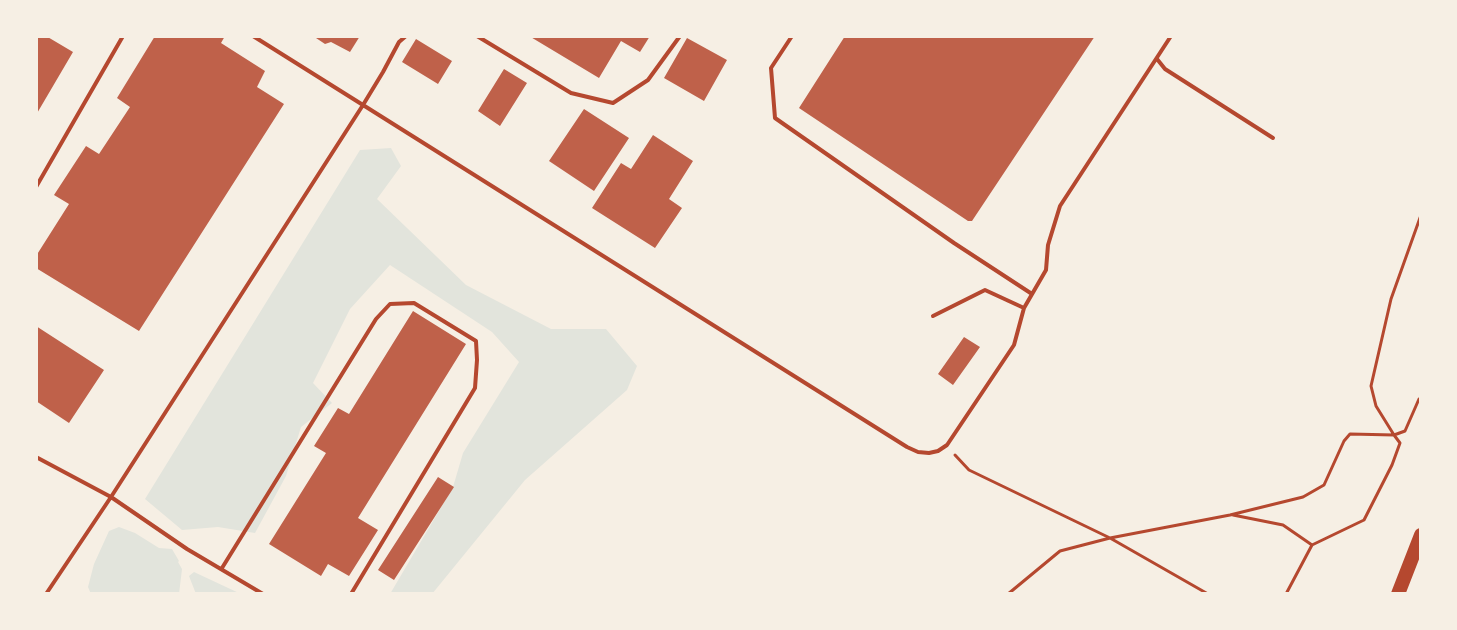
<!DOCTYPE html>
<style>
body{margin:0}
#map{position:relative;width:1457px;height:630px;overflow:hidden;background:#f6efe4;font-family:Mulish,sans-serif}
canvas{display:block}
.frame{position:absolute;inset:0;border:38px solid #f6efe4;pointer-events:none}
</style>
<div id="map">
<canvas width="1457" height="630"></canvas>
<div class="frame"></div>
</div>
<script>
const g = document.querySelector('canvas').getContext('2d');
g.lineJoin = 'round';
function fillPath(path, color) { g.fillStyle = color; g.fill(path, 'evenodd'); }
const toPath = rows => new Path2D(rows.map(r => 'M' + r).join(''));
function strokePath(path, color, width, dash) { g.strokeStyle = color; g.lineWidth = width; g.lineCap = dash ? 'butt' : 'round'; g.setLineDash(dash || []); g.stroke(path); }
fillPath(toPath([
 [391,148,401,166,377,199,466,285,551,329,606,329,637,366,627,390,525,480,432,594,390,594,453,487,463,453,519,362,492,332,390,265,350,309,313,383,332,403,301,427,286,476,255,533,218,527,182,530,145,499,360,150],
 [119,527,135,533,159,548,172,549,179,561,178,562,182,569,179,594,91,594,88,587,94,564,109,531],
 [194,572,241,594,196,594,189,576]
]), '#e2e4dc');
fillPath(toPath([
 [36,36,46,36,73,52,36,115],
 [155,36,225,36,221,43,265,71,257,87,284,104,139,331,36,268,36,256,69,204,54,195,86,146,99,154,130,107,117,98],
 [313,36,360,36,350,52,331,42,325,44],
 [529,36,650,36,640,52,621,41,599,78],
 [845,36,1095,36,972,221,968,221,799,108],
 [687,38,727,60,704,101,664,78],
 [416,39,452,61,438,84,402,62],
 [504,69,527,83,500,126,478,111],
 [584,109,629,138,594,191,549,161],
 [653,135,693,161,669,199,682,208,655,248,592,208,621,163,631,169],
 [413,311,466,344,358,518,378,530,349,576,328,564,321,576,269,544,326,453,314,446,338,408,349,414],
 [36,326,104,370,69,423,36,401],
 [964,337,980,347,953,385,938,374],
 [438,477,454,487,394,580,378,570]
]), '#bf614a');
strokePath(toPath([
 [955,455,969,470,1110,538,1208,594],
 [1233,515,1283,525,1312,545],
 [1008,594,1060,551,1110,538,1230,515,1303,497,1324,485,1344,441,1350,434,1394,435,1376,406,1371,386,1391,299,1421,215],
 [1286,594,1312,545,1364,520,1392,465,1400,443,1394,435,1405,431,1419,399]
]), '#b5482f', 3);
strokePath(toPath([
 [253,36,363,105,383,72,399,42,406,36],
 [477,36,571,93,613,103,648,80,680,36],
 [792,36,771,68,775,118,954,243,1032,294],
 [1157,59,1165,69,1273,138],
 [36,187,123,36],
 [933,316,985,290,1024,308],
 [36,457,111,497,187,549,263,594],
 [222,568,376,319,390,304,414,303,476,341,477,360,475,388,351,594],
 [46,594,111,497,363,105,907,447,918,452,929,453,938,451,947,445,1014,345,1024,308,1046,270,1048,245,1060,206,1171,36]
]), '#b5482f', 4);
strokePath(toPath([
 [1398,594,1421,535]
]), '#b5482f', 14);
</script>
